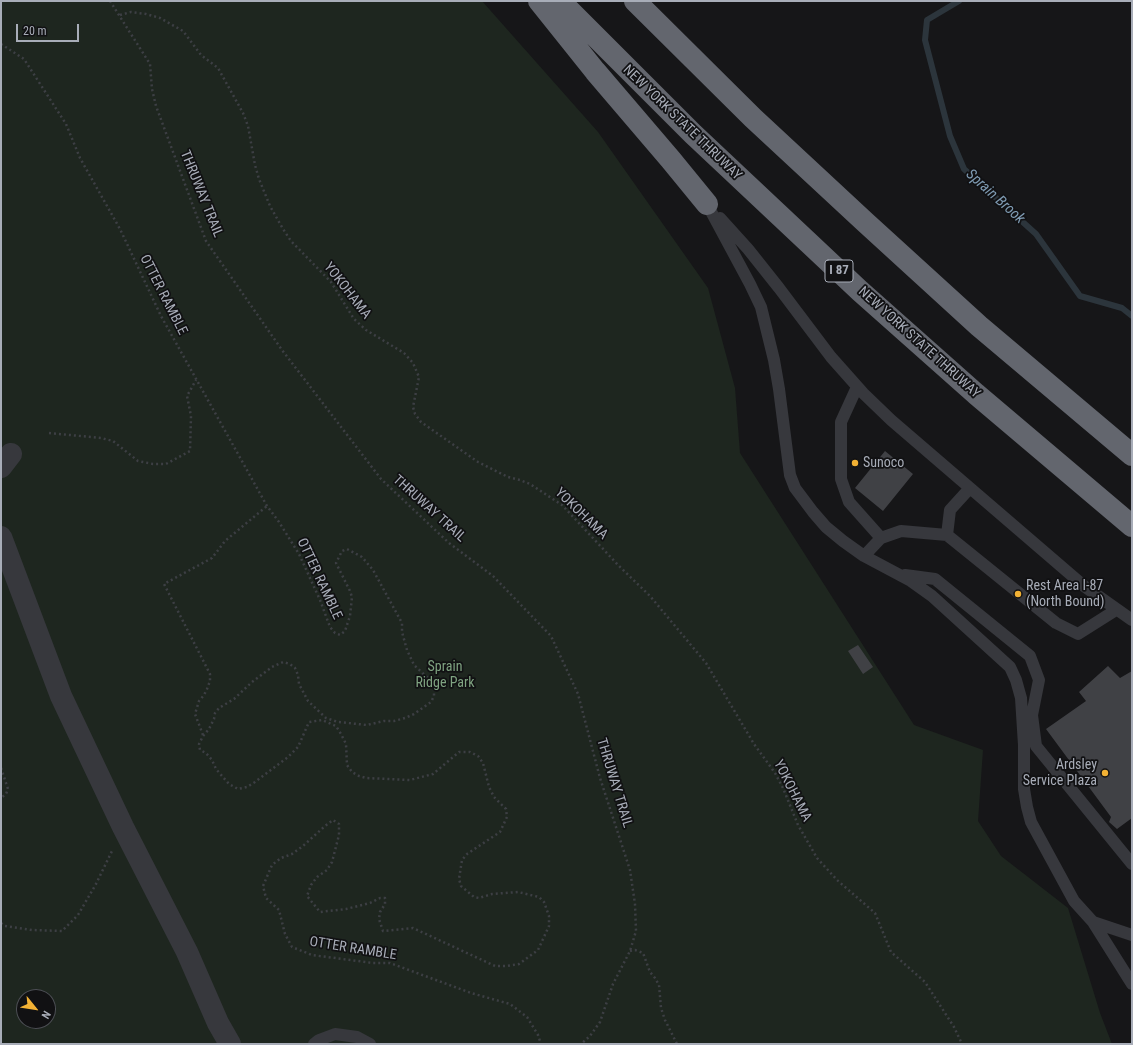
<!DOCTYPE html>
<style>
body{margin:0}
#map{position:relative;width:1133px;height:1045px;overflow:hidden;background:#161618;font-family:"Roboto Condensed",sans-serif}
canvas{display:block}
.frame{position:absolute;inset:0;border:2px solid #a8adb8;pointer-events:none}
.north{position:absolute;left:16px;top:989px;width:40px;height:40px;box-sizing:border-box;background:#111113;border:1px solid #4d4f55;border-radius:50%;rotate:120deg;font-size:11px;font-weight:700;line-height:16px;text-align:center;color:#a8adb8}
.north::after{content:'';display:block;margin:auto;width:14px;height:18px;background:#f2b134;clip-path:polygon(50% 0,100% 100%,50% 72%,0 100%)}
.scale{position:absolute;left:16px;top:24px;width:63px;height:18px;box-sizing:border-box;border:2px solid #a8adb8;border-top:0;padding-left:5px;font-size:12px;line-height:14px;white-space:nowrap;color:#a8adb8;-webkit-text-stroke:3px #111113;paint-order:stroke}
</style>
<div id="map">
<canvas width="1133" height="1045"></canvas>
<div class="frame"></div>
<div class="north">N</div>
<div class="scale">20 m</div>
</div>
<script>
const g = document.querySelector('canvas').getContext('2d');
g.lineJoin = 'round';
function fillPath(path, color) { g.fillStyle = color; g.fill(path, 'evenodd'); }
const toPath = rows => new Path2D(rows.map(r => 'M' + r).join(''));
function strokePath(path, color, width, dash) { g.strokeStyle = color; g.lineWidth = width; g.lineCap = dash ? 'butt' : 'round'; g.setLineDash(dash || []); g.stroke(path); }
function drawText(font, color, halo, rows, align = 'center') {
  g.font = font + ' "Roboto Condensed",sans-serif'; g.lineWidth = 3.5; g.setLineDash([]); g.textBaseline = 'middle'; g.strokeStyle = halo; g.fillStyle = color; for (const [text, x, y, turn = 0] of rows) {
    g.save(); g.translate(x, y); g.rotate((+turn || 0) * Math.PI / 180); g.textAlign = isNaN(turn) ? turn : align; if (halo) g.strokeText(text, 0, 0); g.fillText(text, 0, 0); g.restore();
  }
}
fillPath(toPath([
 [1,1,482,1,598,132,708,288,735,388,740,453,914,725,983,750,978,821,1001,856,1068,908,1100,1013,1112,1044,1,1044],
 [24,997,48,997,48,1021,24,1021]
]), '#1e261f');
strokePath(toPath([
 [959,1,927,20,925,40,950,136,964,169,1036,234,1080,296,1122,308,1132,316]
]), '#2c353c', 6);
fillPath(toPath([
 [885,451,913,474,883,511,855,488],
 [858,645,873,667,863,674,848,651],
 [1108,666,1120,678,1132,671,1132,818,1117,829,1109,822,1111,817,1046,729,1086,701,1079,692]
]), '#404145');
strokePath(toPath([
 [110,1,150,64,152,89,156,106,206,241,282,350,381,479,449,543,493,576,551,636,578,694,600,778,630,870,635,904,636,931,630,951,613,984,600,1022,590,1036,581,1044],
 [120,15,131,12,146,14,160,18,183,31,201,55,218,68,243,113,248,126,255,165,259,179,270,206,283,229,291,241,331,282,354,319,366,330,404,353,413,363,419,377,413,407,415,414,421,422,478,462,508,477,520,480,530,484,562,505,619,566,650,596,706,663,754,744,775,773,783,788,798,825,817,858,837,880,875,913,891,952,925,982,954,1027,962,1044],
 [1,44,24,59,66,124,80,158,120,229,161,316,267,506,279,522,299,554,320,600,330,627,335,633,340,635,345,631,350,616,352,597,350,591,336,563,342,551,347,549,362,557,373,570,402,623,402,632,407,650,414,665,430,680,434,687,434,696,431,702,414,714,405,718,394,721,384,721,367,725,338,722,326,718,308,701,299,684,298,675,295,668,290,664,283,662,272,667,252,682,234,699,219,708,215,713,214,719,209,729,203,736,199,744,200,750,206,753,212,760,216,769,229,784,238,789,247,787,255,782,288,757,298,747,309,722,322,720,336,726,341,734,346,744,347,765,352,772,359,776,366,778,410,780,433,774,459,752,470,752,478,756,483,763,489,787,494,797,506,809,507,817,500,832,467,854,462,860,459,879,461,886,474,897,479,898,492,894,518,892,539,897,544,902,549,916,549,926,538,950,519,964,506,966,495,966,413,928,383,931,379,919,380,912,385,904,385,898,380,898,370,903,346,909,320,912,307,896,311,885,317,877,327,870,332,862,339,835,339,824,333,820,325,826,303,846,292,854,281,858,272,865,263,886,266,898,279,910,285,934,292,947,312,955,373,963,390,963,471,993,510,1004,527,1017,538,1035,541,1044],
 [49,433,101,438,113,441,138,461,153,464,166,464,190,451,191,416,187,396,196,380],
 [203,735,195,714,199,701,204,695,207,689,210,681,210,674,164,584,212,558,225,541,267,506],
 [1,768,8,789,6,794,1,798],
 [1,923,5,926,32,930,62,931,78,915,96,884,112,851],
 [630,951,635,950,643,953,650,972,655,978,659,985,661,1008,665,1020,677,1044]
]), '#3d3f44', 2.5, [2, 3]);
strokePath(toPath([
 [707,204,750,284,761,307,774,360,779,389,790,475,795,488,813,512,826,527,843,541,864,556,911,581,932,596,1010,667,1016,680,1021,698,1024,745,1024,789,1027,807,1031,822,1074,901,1093,922,1132,984],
 [720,218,748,249,779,288,831,357,863,393,891,420,1084,586,1132,620],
 [857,387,841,422,841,479,849,502,881,538],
 [970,488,950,510,947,535,1056,623,1078,634,1116,610],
 [864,556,881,538,901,531,947,535],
 [905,575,935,579,1030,656,1039,680,1032,715,1036,746,1132,864],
 [1093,922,1132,935],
 [314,1044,319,1040,335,1034,357,1037,370,1044]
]), '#37383d', 12);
strokePath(toPath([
 [1,467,11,454],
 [1,537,61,696,123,827,187,952,218,1023,230,1044]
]), '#37383d', 22);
strokePath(toPath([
 [539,1,595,71,671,160,707,204],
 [560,1,693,134,860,291,976,394,1132,526],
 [635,1,753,118,865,222,979,326,1132,455]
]), '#63666e', 22);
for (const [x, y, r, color] of [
 [855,463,4,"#f2b134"],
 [1018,594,4,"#f2b134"],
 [1105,773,4,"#f2b134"]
]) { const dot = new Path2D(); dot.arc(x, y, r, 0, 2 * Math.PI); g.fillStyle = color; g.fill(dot); strokePath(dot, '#111113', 1.5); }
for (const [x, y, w] of [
 [839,271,28]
]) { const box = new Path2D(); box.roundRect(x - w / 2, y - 11, w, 22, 3); g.fillStyle = '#111113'; g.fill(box); strokePath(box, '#a8adb8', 1); }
drawText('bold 13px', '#a8adb8', null, [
 ["I 87",839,271]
]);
drawText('14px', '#a8adb8', '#111113', [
 ["NEW YORK STATE THRUWAY",682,123,44],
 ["THRUWAY TRAIL",201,194,68],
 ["YOKOHAMA",347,291,52],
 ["OTTER RAMBLE",163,295,63],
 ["NEW YORK STATE THRUWAY",919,343,42],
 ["THRUWAY TRAIL",429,509,42],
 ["YOKOHAMA",581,514,44],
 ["OTTER RAMBLE",319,579,65],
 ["THRUWAY TRAIL",614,783,73],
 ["YOKOHAMA",792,791,63],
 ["OTTER RAMBLE",353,949,9]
]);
drawText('14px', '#a8adb8', '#111113', [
 ["Sunoco",863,463],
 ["Rest Area I-87",1026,586],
 ["(North Bound)",1026,602],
 ["Ardsley",1097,765,"right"],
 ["Service Plaza",1097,781,"right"]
], 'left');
drawText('14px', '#7fa381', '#111113', [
 ["Sprain",445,667],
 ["Ridge Park",445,683]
]);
drawText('italic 15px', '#7f9bb3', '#111113', [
 ["Sprain Brook",995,197,42]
]);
</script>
